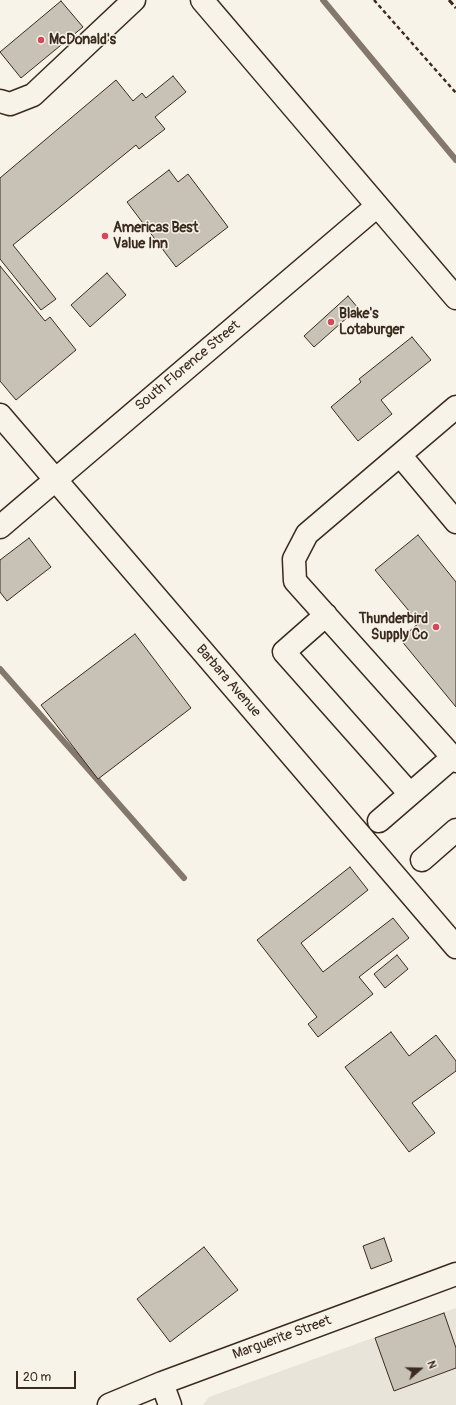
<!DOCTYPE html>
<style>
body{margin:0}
#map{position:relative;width:456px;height:1405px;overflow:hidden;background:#f7f3e8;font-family:Pangolin,sans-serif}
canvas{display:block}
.north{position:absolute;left:400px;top:1349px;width:40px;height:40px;-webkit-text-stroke:3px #f7f3e8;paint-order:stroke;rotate:70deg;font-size:11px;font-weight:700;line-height:16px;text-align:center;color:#3b2a1e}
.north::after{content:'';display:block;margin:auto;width:14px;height:18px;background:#3b2a1e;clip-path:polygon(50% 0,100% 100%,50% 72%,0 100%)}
.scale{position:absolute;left:16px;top:1371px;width:60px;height:18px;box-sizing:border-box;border:2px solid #3b2a1e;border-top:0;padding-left:5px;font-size:12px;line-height:14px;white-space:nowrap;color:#3b2a1e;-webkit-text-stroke:3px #f7f3e8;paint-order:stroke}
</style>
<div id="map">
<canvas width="456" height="1405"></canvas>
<div class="north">N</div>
<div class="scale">20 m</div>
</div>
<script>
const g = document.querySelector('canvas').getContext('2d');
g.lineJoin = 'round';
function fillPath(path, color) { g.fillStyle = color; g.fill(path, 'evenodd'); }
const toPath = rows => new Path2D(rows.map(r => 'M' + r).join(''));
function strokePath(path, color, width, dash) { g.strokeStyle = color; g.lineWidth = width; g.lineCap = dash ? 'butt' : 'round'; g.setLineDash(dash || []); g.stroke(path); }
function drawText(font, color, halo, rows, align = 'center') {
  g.font = font + ' Pangolin,sans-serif'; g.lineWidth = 3; g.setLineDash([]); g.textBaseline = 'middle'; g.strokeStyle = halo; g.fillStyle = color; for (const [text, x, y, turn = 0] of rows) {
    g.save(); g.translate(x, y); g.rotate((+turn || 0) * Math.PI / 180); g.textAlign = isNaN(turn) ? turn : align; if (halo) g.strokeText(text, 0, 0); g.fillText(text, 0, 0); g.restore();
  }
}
fillPath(toPath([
 [456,1308,456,1405,203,1405,209,1397]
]), '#e9e4d9');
strokePath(toPath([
 [323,0,456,160],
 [0,669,184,878]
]), '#84786c', 6);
const building = toPath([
 [61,1,83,27,21,78,0,52,61,1],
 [173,76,186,92,155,117,165,129,139,149,136,145,13,245,56,299,41,310,0,259,0,178,116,80,133,101,142,93,146,98,173,76],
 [169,170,178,182,188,174,228,227,176,267,127,202,169,170],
 [0,266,45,321,50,317,76,350,16,400,0,381,0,266],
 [107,273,126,295,90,327,71,305,107,273],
 [348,296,358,308,314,347,304,336,348,296],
 [412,337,431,360,381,400,392,414,358,441,331,407,361,382,359,379,412,337],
 [418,535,456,582,456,707,400,639,419,623,375,570,418,535],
 [29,538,51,567,7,601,0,592,0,560,29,538],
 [135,634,191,708,98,779,41,705,135,634],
 [350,867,368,890,301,943,323,972,393,918,409,938,359,977,373,994,318,1037,308,1024,317,1017,257,940,350,867],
 [397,955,408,969,385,988,374,974,397,955],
 [391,1032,409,1056,436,1035,456,1061,456,1071,412,1103,435,1133,409,1152,345,1067,391,1032],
 [384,1238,392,1261,371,1269,363,1246,384,1238],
 [204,1247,238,1290,170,1342,137,1299,204,1247],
 [444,1313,456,1348,456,1368,394,1391,375,1338,444,1313]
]);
fillPath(building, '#c8c1b6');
strokePath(building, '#3b2a1e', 1);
const minor = toPath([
 [0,101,10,104,33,95,134,0],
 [456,407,307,534,294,559,295,581,456,761],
 [0,415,456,947],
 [400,455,456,522],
 [0,527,377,206],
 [326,615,284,652,410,794],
 [379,821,453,757],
 [422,860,456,830],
 [162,1383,170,1405],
 [109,1405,162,1383,456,1274]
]);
const major = toPath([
 [202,0,456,298]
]);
strokePath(minor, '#3b2a1e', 25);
strokePath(major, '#3b2a1e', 25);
strokePath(toPath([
 [374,0,456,93]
]), '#3b2a1e', 2.5, [4, 3]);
strokePath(minor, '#f7f3e8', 22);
strokePath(major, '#f7f3e8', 22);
strokePath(toPath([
 [449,0,456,8]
]), '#3b2a1e', 3, [6, 3]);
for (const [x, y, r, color] of [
 [41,40,4,"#d1495b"],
 [105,236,4,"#d1495b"],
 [331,322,4,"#d1495b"],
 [436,627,4,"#d1495b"]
]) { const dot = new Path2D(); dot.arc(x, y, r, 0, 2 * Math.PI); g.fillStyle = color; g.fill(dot); strokePath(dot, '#f7f3e8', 1.5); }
drawText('bold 14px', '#3b2a1e', '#f7f3e8', [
 ["McDonald's",49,40],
 ["Americas Best",113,228],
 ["Value Inn",113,244],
 ["Blake's",339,314],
 ["Lotaburger",339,330],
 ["Thunderbird",428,619,"right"],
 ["Supply Co",428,635,"right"]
], 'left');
drawText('14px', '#3b2a1e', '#f7f3e8', [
 ["South Florence Street",188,366,-40],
 ["Barbara Avenue",228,681,49],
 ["Marguerite Street",282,1338,-20]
]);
</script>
